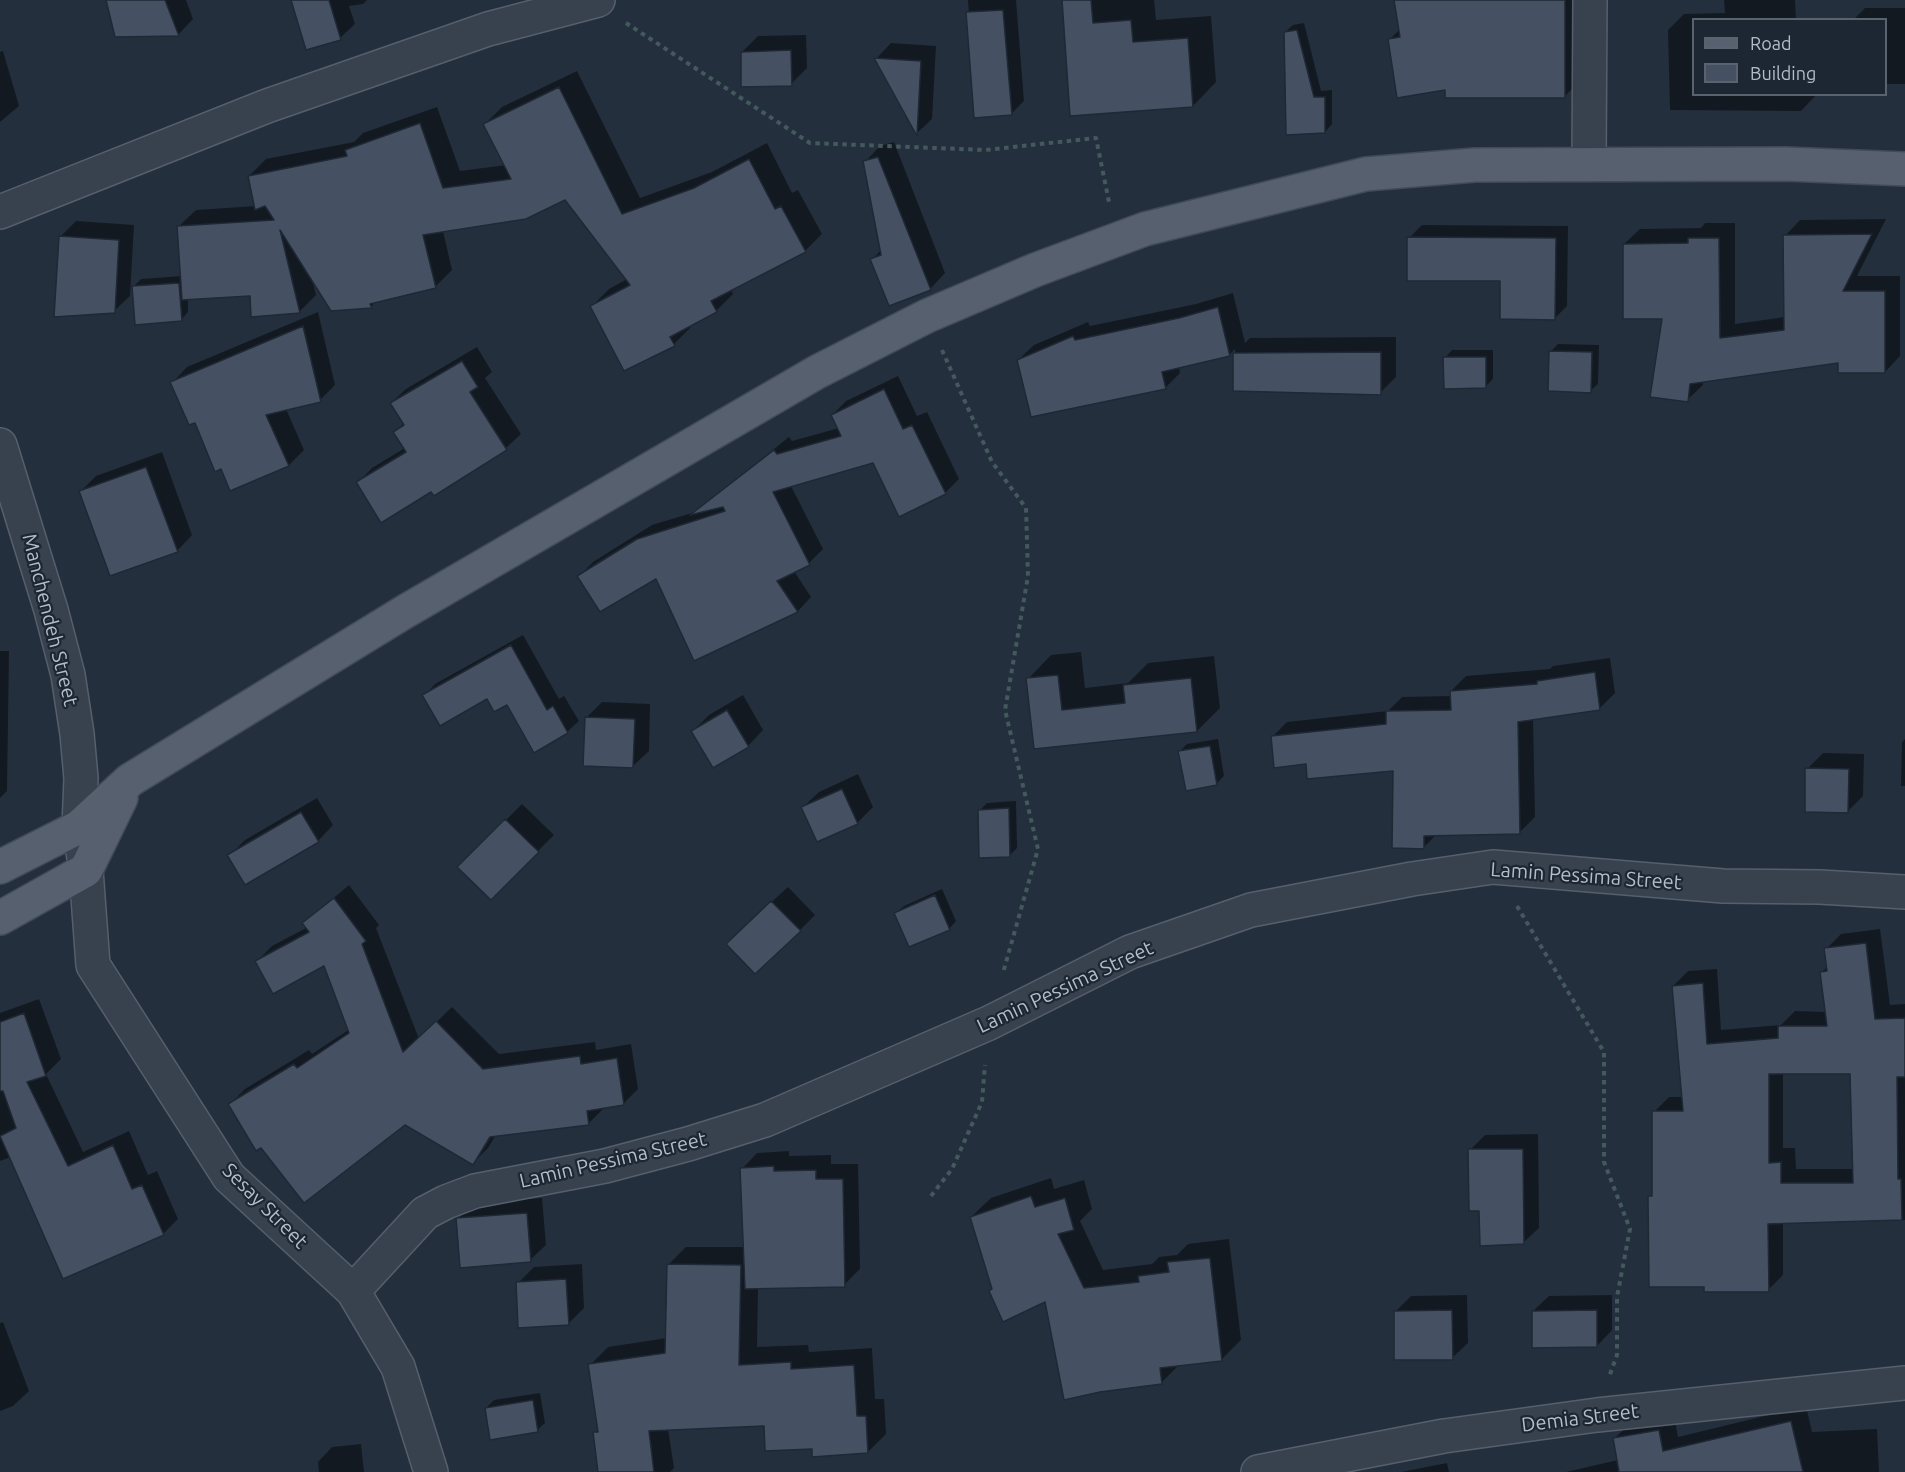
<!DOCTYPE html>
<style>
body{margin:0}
#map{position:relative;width:1905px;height:1472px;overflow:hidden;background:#242f3e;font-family:Ubuntu,sans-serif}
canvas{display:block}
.legend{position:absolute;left:1692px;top:18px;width:195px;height:78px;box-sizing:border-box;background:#1d2633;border:2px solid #59626f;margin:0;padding:8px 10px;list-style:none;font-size:18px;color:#b4bcc9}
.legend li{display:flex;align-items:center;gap:12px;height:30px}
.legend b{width:30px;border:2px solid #59626f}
</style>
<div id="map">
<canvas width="1905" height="1472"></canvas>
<ul class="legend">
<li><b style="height:8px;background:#56606e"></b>Road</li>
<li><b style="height:16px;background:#455162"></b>Building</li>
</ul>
</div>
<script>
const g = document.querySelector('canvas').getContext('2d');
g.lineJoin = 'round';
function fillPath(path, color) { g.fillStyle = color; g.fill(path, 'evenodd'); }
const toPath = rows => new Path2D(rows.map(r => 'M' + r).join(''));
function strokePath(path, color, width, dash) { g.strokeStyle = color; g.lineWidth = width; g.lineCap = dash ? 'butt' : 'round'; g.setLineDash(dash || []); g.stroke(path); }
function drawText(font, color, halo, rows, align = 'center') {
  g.font = font + ' Ubuntu,sans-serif'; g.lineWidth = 4.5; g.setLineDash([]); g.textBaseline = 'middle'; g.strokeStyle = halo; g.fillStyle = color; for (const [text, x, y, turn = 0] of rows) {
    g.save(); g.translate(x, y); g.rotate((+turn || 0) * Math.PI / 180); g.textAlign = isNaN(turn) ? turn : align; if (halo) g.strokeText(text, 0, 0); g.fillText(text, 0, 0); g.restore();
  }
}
fillPath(toPath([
 [108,0,186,0,193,19,178,35],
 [292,0,367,0,363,4,349,6,355,24,340,38],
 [968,0,1016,0,1024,101,1011,114,976,117],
 [1064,0,1154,0,1156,20,1211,16,1216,82,1193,106],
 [1396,0,1586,0,1586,75,1565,96,1447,89,1389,40,1400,29],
 [1724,0,1795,0,1796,20,1694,20,1694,94,1817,94,1801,111,1670,110,1668,30,1684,14,1725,13],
 [1865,8,1905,8,1905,84,1886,84,1886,20,1853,20],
 [1304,23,1321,91,1332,90,1332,124,1325,132,1285,32,1293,25],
 [806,35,807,68,791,84,742,52,758,36],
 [891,43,936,46,932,119,917,133,876,59],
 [3,51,19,106,0,122,0,52],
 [577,71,640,198,712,172,767,143,792,193,798,190,822,234,805,251,731,289,733,294,716,311,690,325,691,327,674,344,592,306,609,289,627,279,566,198,443,231,452,270,435,287,377,300,371,307,312,279,316,295,299,312,251,294,188,298,188,312,181,320,133,287,141,279,182,276,178,227,196,210,256,206,249,176,266,159,354,142,363,133,437,107,460,171,506,165,485,124,502,107],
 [894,142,945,273,930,289,872,260,881,250,865,162,880,146],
 [1886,219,1857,276,1900,276,1900,356,1885,372,1840,362,1703,381,1703,385,1687,400,1664,318,1624,244,1640,229,1701,228,1705,223,1735,223,1735,324,1785,317,1785,236,1800,220],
 [76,221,134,225,130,296,114,311,60,237],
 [1422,225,1568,226,1567,306,1554,319,1501,279,1409,238],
 [1233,293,1245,343,1250,338,1396,337,1396,377,1380,393,1235,390,1235,349,1229,355,1179,367,1180,373,1165,388,1018,360,1034,345,1088,322,1090,326,1196,304],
 [318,312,335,385,320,400,286,409,304,450,289,465,221,467,172,383,187,367],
 [1558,344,1599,345,1598,384,1590,391,1551,351],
 [477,347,492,372,485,378,521,434,506,448,434,494,432,490,358,482,372,468,405,448,395,432,404,423,391,403,406,389],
 [1452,350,1493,350,1493,379,1485,387,1445,358],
 [898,376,917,416,927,412,959,479,945,493,900,515,874,461,791,486,823,549,809,563,794,571,811,597,798,611,695,659,656,577,579,576,593,562,652,525,695,512,789,437,792,441,839,428,832,415,846,401],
 [162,452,192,535,177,551,80,492,96,476],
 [523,635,559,699,564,696,579,721,567,732,535,751,507,703,487,697,424,696,435,684],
 [0,651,9,651,7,791,0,798],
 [1081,652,1085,688,1128,683,1148,663,1214,656,1220,708,1197,731,1035,748,1028,679,1051,655],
 [1610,658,1615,693,1600,708,1533,718,1535,817,1520,832,1437,834,1424,847,1395,769,1307,763,1272,737,1287,722,1388,711,1402,697,1452,696,1451,691,1466,676,1550,669,1553,666],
 [743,695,763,730,748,746,693,731,709,715],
 [602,702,650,704,649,751,633,766,586,718],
 [1218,739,1224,776,1217,783,1179,752,1187,744],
 [1905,739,1905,786,1901,786,1902,742],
 [1823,753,1864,754,1863,796,1848,811,1807,769],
 [858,774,873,807,858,822,818,840,803,807,819,792],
 [317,798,333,825,318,841,229,856,245,840],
 [1016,801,1017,848,1009,856,980,810,987,803],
 [522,804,554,835,491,898,459,867],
 [349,885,379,925,376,928,419,1039,452,1007,499,1054,595,1042,596,1050,631,1044,638,1089,623,1104,604,1108,589,1123,496,1135,488,1148,473,1163,405,1123,230,1104,245,1089,309,1050,312,1054,350,1029,325,964,257,961,272,946,308,927,304,923],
 [788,887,815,915,800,930,743,928],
 [942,889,956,921,949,929,896,913,904,906],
 [1880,929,1890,1005,1905,1004,1905,1220,1783,1222,1783,1275,1768,1290,1705,1285,1649,1197,1654,1193,1654,1112,1669,1097,1683,1097,1673,986,1688,971,1717,969,1721,1030,1781,1025,1795,1011,1827,1012,1822,972,1828,966,1826,949,1841,934],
 [1783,1072,1852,1073,1854,1169,1796,1169,1795,1148,1783,1148],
 [39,999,61,1059,46,1074,83,1152,129,1131,148,1175,157,1171,178,1219,163,1234,11,1157,0,1161,0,1013],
 [1538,1134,1539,1228,1523,1243,1481,1209,1470,1150,1485,1135],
 [789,1151,789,1156,831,1155,831,1164,858,1164,860,1269,844,1285,758,1287,757,1347,808,1345,809,1352,872,1348,875,1399,884,1399,886,1434,868,1452,813,1448,766,1425,668,1429,674,1468,670,1472,600,1472,595,1433,599,1429,590,1365,608,1347,667,1338,668,1265,686,1247,745,1247,742,1169,757,1153],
 [1051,1178,1054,1189,1084,1180,1092,1209,1080,1221,1103,1270,1152,1264,1159,1257,1177,1255,1188,1244,1229,1239,1241,1340,1221,1360,1179,1365,1161,1383,1046,1299,993,1288,971,1217,991,1198],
 [542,1198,546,1245,530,1260,458,1219,474,1203],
 [582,1264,584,1308,568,1324,518,1283,534,1267],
 [1467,1295,1468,1343,1452,1358,1395,1312,1411,1296],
 [1612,1295,1612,1330,1597,1346,1533,1311,1549,1296],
 [3,1322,29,1391,13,1406,0,1411,0,1323],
 [540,1393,545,1423,537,1430,486,1408,494,1400],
 [1806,1406,1812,1432,1877,1429,1879,1472,1566,1472,1618,1460,1615,1438,1630,1423,1674,1415,1678,1437],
 [361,1444,364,1472,319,1472,318,1462,332,1447],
 [1447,1463,1449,1472,1401,1472]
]), '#0007');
const building = toPath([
 [106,0,165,0,179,36,115,37,106,0],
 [291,0,329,0,341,40,306,50,291,0],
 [1062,0,1091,0,1093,23,1131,20,1133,42,1188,38,1193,107,1070,116,1062,0],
 [1394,0,1565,0,1565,98,1445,98,1445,90,1397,98,1388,39,1400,37,1394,0],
 [1003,10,1012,115,974,118,966,12,1003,10],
 [1297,30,1314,97,1325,97,1325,133,1286,135,1284,32,1297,30],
 [791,50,792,86,741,87,741,52,791,50],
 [874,58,921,61,917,136,874,58],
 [559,87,622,214,694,188,749,159,775,209,781,206,806,252,711,301,717,312,670,337,675,346,624,371,590,306,630,285,565,200,526,219,423,235,436,288,370,304,372,308,331,311,280,230,300,313,251,317,250,296,182,300,177,226,274,220,265,206,255,210,248,176,347,156,345,150,420,123,443,188,511,179,483,124,559,87],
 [878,157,931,290,889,306,870,259,881,255,863,161,878,157],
 [1872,234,1843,291,1885,291,1885,373,1838,373,1838,363,1690,384,1688,402,1650,397,1662,319,1623,319,1623,244,1688,243,1688,238,1719,238,1720,338,1784,330,1783,235,1872,234],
 [59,236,119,240,115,313,54,317,59,236],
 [1407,237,1556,238,1555,320,1500,319,1500,281,1407,281,1407,237],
 [179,283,182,321,135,325,132,286,179,283],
 [1218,307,1230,356,1162,372,1166,389,1031,417,1017,360,1073,336,1075,340,1179,318,1218,307],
 [303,326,321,402,266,415,289,466,230,491,221,469,215,472,195,423,189,425,170,382,303,326],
 [1549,351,1592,352,1591,393,1548,391,1549,351],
 [1381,352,1381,395,1233,391,1233,353,1381,352],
 [1443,357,1486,357,1486,388,1444,389,1443,357],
 [462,361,478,387,470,392,507,450,434,496,431,492,381,523,356,482,406,452,393,432,404,425,390,403,462,361],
 [884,389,903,429,912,425,946,494,899,517,873,463,773,492,810,565,777,581,798,612,694,661,656,579,600,612,577,576,637,539,725,511,723,507,690,515,774,450,777,454,841,436,831,415,884,389],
 [146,467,178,552,110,576,79,491,146,467],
 [511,645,547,710,553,706,568,733,534,753,507,705,494,712,487,699,440,726,422,695,511,645],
 [1595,672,1600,710,1518,722,1520,834,1424,836,1424,849,1392,848,1393,771,1307,779,1306,764,1274,768,1271,736,1386,724,1386,711,1451,710,1450,691,1537,684,1537,681,1595,672],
 [1058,675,1062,710,1125,703,1123,685,1191,678,1197,732,1034,749,1026,678,1058,675],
 [727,710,749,747,713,768,691,731,727,710],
 [585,717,635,719,633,768,583,766,585,717],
 [1210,746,1217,785,1186,791,1178,751,1210,746],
 [1805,768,1849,769,1848,813,1805,812,1805,768],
 [842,789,858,824,817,842,801,807,842,789],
 [1009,808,1010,857,979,858,978,810,1009,808],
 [301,812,319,842,245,885,227,855,301,812],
 [505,819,539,852,491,900,457,867,505,819],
 [935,895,950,930,909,947,894,913,935,895],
 [334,898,366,941,362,944,403,1052,436,1021,483,1069,580,1056,581,1064,617,1058,624,1105,587,1111,589,1125,490,1137,473,1165,405,1125,304,1203,261,1148,256,1151,228,1104,294,1064,297,1068,349,1033,324,966,273,994,255,961,309,932,302,923,334,898],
 [771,901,801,931,755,974,726,944,771,901],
 [1866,943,1875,1019,1905,1018,1905,1077,1897,1077,1898,1179,1901,1179,1902,1220,1768,1224,1769,1292,1704,1292,1704,1287,1649,1287,1648,1196,1652,1196,1652,1111,1683,1111,1672,986,1703,983,1707,1044,1778,1038,1778,1026,1827,1026,1820,972,1827,971,1824,948,1866,943],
 [1769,1074,1850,1074,1853,1183,1781,1183,1781,1162,1769,1163,1769,1074],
 [24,1013,46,1076,27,1082,68,1166,113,1145,132,1189,142,1185,164,1235,63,1279,0,1136,16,1128,3,1091,0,1091,0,1022,24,1013],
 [1468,1149,1523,1149,1524,1244,1480,1246,1479,1211,1469,1211,1468,1149],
 [774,1166,774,1171,816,1170,816,1179,843,1179,845,1287,745,1289,740,1168,774,1166],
 [1031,1196,1035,1207,1065,1198,1074,1230,1058,1234,1084,1288,1139,1282,1138,1276,1169,1272,1167,1262,1210,1258,1222,1361,1160,1368,1162,1384,1100,1392,1064,1400,1045,1302,1003,1322,989,1291,992,1289,970,1217,1031,1196],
 [527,1213,531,1262,460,1268,456,1218,527,1213],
 [667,1264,741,1265,739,1365,791,1362,791,1369,854,1365,857,1416,866,1416,868,1453,812,1457,812,1449,765,1451,764,1426,649,1431,654,1472,598,1472,593,1432,598,1432,588,1364,665,1353,667,1264],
 [566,1279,569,1325,518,1328,516,1282,566,1279],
 [1452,1310,1453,1360,1394,1360,1394,1311,1452,1310],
 [1597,1310,1597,1347,1532,1348,1532,1311,1597,1310],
 [533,1400,538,1432,490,1440,485,1408,533,1400],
 [1791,1421,1803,1472,1619,1472,1613,1438,1659,1430,1663,1451,1791,1421]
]);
fillPath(building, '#455162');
strokePath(building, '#1f2835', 1.5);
const minor = toPath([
 [1589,163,1590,0],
 [0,212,267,106,488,29,598,0],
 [0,445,51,610,68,675,77,734,81,778,79,827,86,870,93,965,229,1177,353,1291,398,1367,431,1472],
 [353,1291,425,1213,446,1202,475,1191,605,1166,688,1144,765,1120,989,1023,1130,952,1251,910,1412,879,1493,867,1723,886,1820,887,1905,892],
 [1258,1472,1444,1436,1597,1415,1905,1383]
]);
const primary = toPath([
 [0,867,79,827,130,780,406,611,817,372,927,316,1035,270,1145,229,1366,174,1475,165,1786,164,1905,169],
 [0,918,86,870,121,798]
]);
strokePath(minor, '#565f6c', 36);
strokePath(primary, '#414a57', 36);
strokePath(toPath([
 [626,23,810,143,985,150,1096,138,1109,202],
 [942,350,992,462,1026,508,1028,576,1005,710,1038,849,1003,973],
 [1517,906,1604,1052,1604,1162,1630,1229,1617,1297,1617,1355,1609,1377],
 [931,1196,952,1169,982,1102,985,1065]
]), '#44595c', 4, [4.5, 4.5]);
strokePath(minor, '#38414e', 33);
strokePath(primary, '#56606e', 33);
drawText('20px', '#b4bcc9', '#1d2633', [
 ["Manchendeh Street",50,620,76],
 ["Lamin Pessima Street",1586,876,4],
 ["Lamin Pessima Street",1065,987,-25],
 ["Lamin Pessima Street",613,1160,-13],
 ["Sesay Street",265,1206,45],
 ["Demia Street",1580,1418,-7]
]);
</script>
